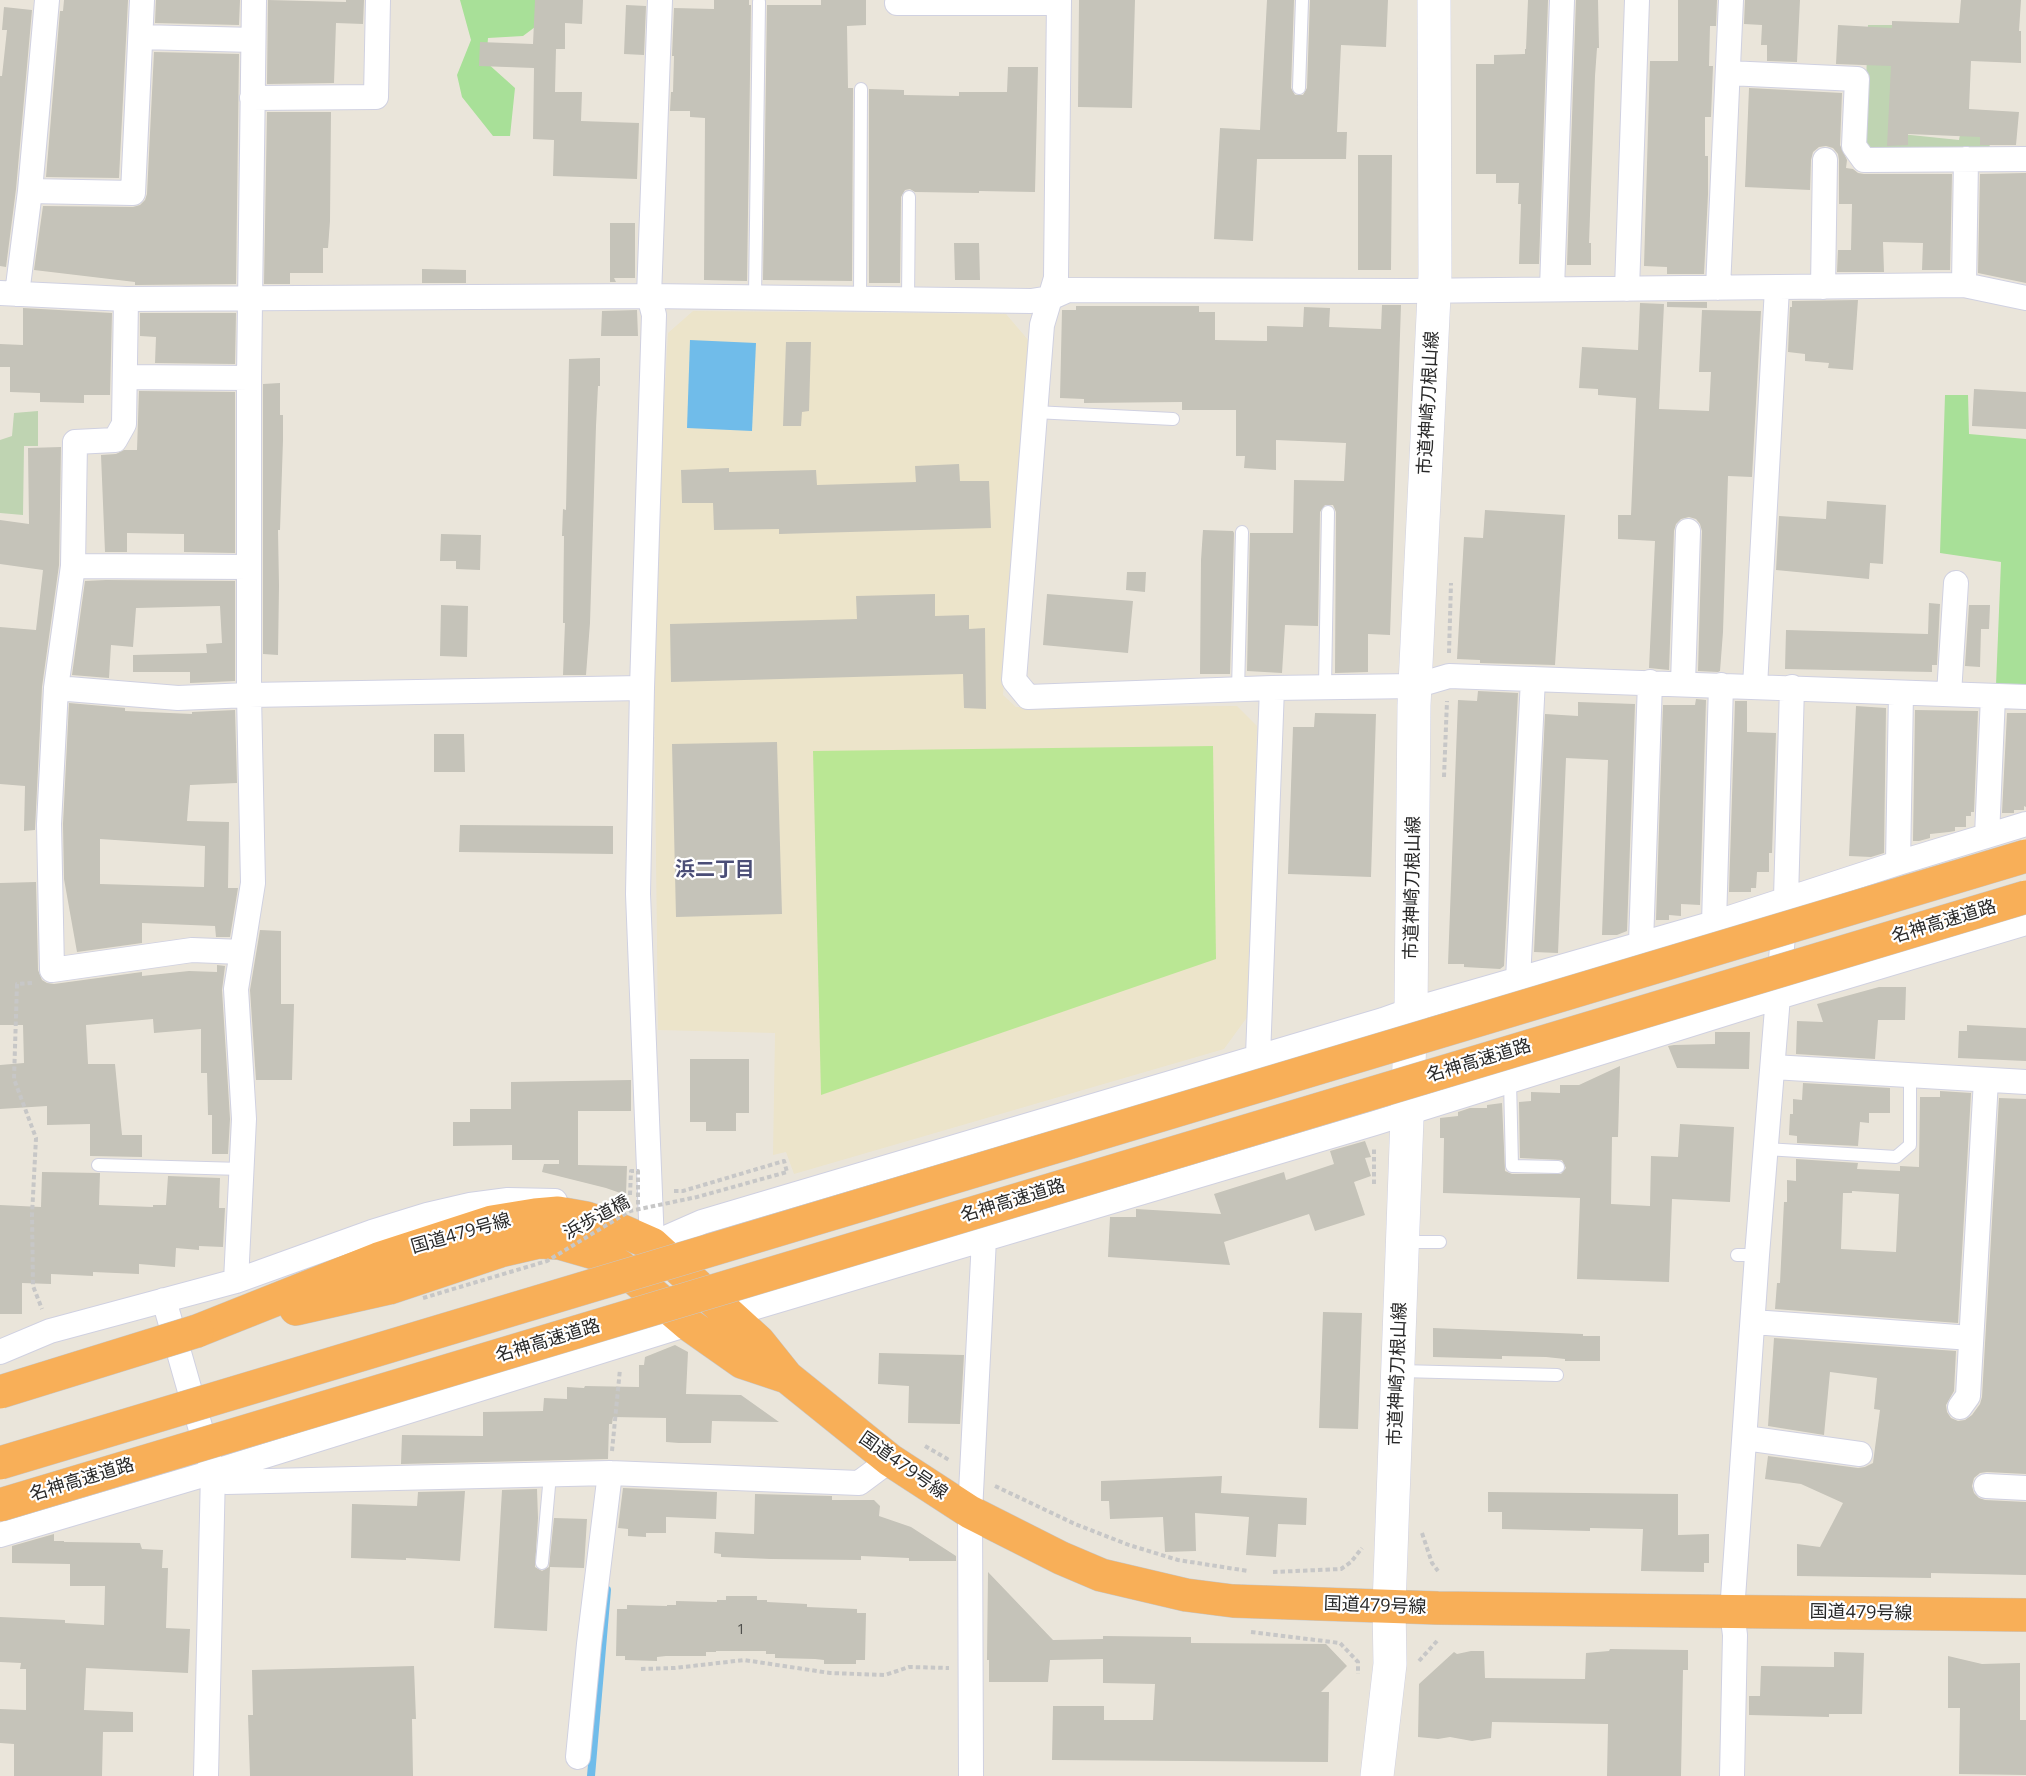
<!DOCTYPE html>
<meta charset="utf-8">
<style>
body{margin:0}
canvas{display:block;background:#eae5da}
</style>
<canvas width="2026" height="1776"></canvas>
<script>
const g = document.querySelector('canvas').getContext('2d');
g.lineJoin = 'round';
function fillPath(path, color) { g.fillStyle = color; g.fill(path, 'evenodd'); }
const toPath = rows => new Path2D(rows.map(r => 'M' + r).join(''));
function strokePath(path, color, width, dash) { g.strokeStyle = color; g.lineWidth = width; g.lineCap = dash ? 'butt' : 'round'; g.setLineDash(dash || []); g.stroke(path); }
function drawText(font, color, halo, rows, align = 'center') {
  g.font = font + ' "Open Sans","Noto Sans JP",sans-serif'; g.lineWidth = 4.5; g.setLineDash([]); g.textBaseline = 'middle'; g.strokeStyle = halo; g.fillStyle = color; for (const [text, x, y, turn = 0] of rows) {
    g.save(); g.translate(x, y); g.rotate((+turn || 0) * Math.PI / 180); g.textAlign = isNaN(turn) ? turn : align; if (halo) g.strokeText(text, 0, 0); g.fillText(text, 0, 0); g.restore();
  }
}
fillPath(toPath([
 [693,311,1006,314,1029,341,1003,695,1016,707,1237,706,1257,726,1248,1016,1224,1049,794,1174,786,1152,773,1155,775,1033,658,1030,653,600,668,333]
]), '#ece4ca');
fillPath(toPath([
 [460,0,540,0,543,21,523,36,488,38,486,62,515,88,510,136,493,136,462,97,457,75,471,40],
 [1945,395,1968,395,1969,434,2026,439,2026,686,1996,685,2001,562,1940,553]
]), '#a8e098');
fillPath(toPath([
 [1868,25,1898,25,1891,133,1959,140,1962,123,1992,117,1989,153,1873,154,1864,143],
 [38,411,38,446,24,446,23,515,0,513,0,440,12,436,14,413]
]), '#bfd4b2');
fillPath(toPath([
 [1213,746,1216,959,821,1095,813,751]
]), '#bae794');
fillPath(toPath([
 [690,340,756,343,752,431,687,428]
]), '#70bcea');
strokePath(toPath([
 [591,1776,607,1590]
]), '#70bcea', 8);
fillPath(toPath([
 [64,0,128,0,119,178,46,177,60,11,63,11],
 [156,0,240,0,239,25,155,23],
 [268,0,346,2,346,0,364,0,363,24,336,23,334,83,267,84],
 [535,0,583,0,582,24,565,23,565,49,556,49,555,92,582,92,581,121,639,123,637,179,553,176,554,140,533,139,534,68,479,66,480,42,533,44],
 [714,0,749,0,749,5,751,5,747,281,704,280,705,118,690,117,690,111,670,111,671,92,673,92,674,56,672,56,674,8,714,9],
 [821,0,866,0,866,25,847,26,848,88,853,88,852,281,763,280,767,5,821,5],
 [1079,0,1135,0,1132,108,1078,107],
 [1267,0,1294,0,1291,88,1295,95,1303,95,1307,88,1310,0,1388,0,1386,47,1341,45,1337,132,1347,132,1346,159,1257,159,1253,241,1214,239,1220,128,1260,130],
 [1528,0,1548,0,1539,264,1519,264,1521,204,1518,204,1519,183,1496,183,1496,174,1476,174,1476,64,1494,64,1494,55,1525,54,1525,49,1526,49],
 [1576,0,1598,0,1599,48,1597,48,1595,76,1589,243,1591,243,1591,265,1567,265],
 [1678,0,1717,0,1716,26,1710,26,1709,66,1713,66,1711,117,1705,117,1705,156,1708,156,1708,194,1704,274,1667,274,1667,267,1644,266,1650,61,1678,61],
 [1745,0,1800,0,1797,62,1767,61,1767,45,1761,45,1762,25,1744,24],
 [1961,0,2021,0,2019,31,2021,31,2021,63,1971,61,1969,109,2019,112,2016,145,1980,145,1980,137,1908,134,1908,145,1887,146,1891,66,1836,64,1838,25,1892,28,1892,21,1959,23],
 [626,5,646,6,644,55,624,54],
 [4,7,32,10,16,189,6,267,0,266,0,76,2,76,7,30,2,30],
 [154,52,239,54,236,284,135,285,135,282,34,270,43,206,133,207,140,205,145,200,147,194],
 [1008,67,1038,67,1035,192,979,191,979,193,915,192,910,189,905,190,901,197,900,283,869,283,869,89,904,90,904,95,959,96,959,92,1007,92],
 [1749,88,1842,93,1840,145,1847,160,1846,168,1853,169,1858,173,1864,174,1952,174,1950,270,1922,270,1923,243,1883,242,1884,272,1837,272,1838,250,1851,250,1852,204,1839,204,1839,160,1838,154,1833,148,1826,146,1819,147,1813,152,1811,160,1810,190,1745,187],
 [267,112,331,112,330,221,328,248,323,248,323,273,290,273,290,284,264,284],
 [1358,155,1392,155,1391,270,1358,270],
 [2026,173,2026,283,1978,273,1980,174],
 [610,223,635,223,635,278,614,278,616,282,610,282],
 [954,243,979,243,980,280,955,280],
 [422,269,466,270,466,283,422,283],
 [1858,300,1853,370,1828,368,1829,363,1805,361,1805,354,1788,352,1790,307,1792,307,1792,301],
 [1667,302,1707,302,1707,308,1667,307],
 [1640,303,1664,304,1659,409,1709,411,1711,372,1699,372,1702,310,1761,311,1752,477,1728,476,1723,632,1720,671,1718,672,1698,671,1702,531,1700,524,1696,519,1689,517,1681,519,1676,524,1674,531,1669,670,1649,668,1655,541,1618,539,1618,515,1631,515,1636,398,1598,395,1598,389,1579,388,1582,347,1638,350],
 [1382,305,1401,305,1390,635,1368,634,1368,672,1335,673,1336,512,1333,505,1325,505,1320,512,1318,626,1285,625,1282,673,1247,671,1250,533,1293,533,1294,480,1344,481,1346,443,1276,440,1276,470,1244,468,1245,456,1236,456,1236,410,1182,410,1182,402,1084,403,1084,399,1060,398,1062,310,1076,310,1076,306,1199,306,1199,312,1215,312,1215,340,1267,341,1267,326,1303,327,1304,307,1330,308,1329,327,1381,329],
 [23,308,112,313,110,395,84,395,84,403,40,402,40,393,10,392,10,367,0,367,0,344,23,345],
 [637,310,638,336,601,336,602,311],
 [140,313,236,313,235,364,155,363,156,337,140,336],
 [786,342,811,342,809,411,802,412,801,426,783,426],
 [600,358,600,386,598,386,596,426,590,623,586,675,563,675,565,623,563,623,564,536,562,536,563,509,566,510,569,359],
 [280,383,280,415,283,415,283,440,280,530,278,530,279,586,278,655,263,654,263,384],
 [1974,389,2026,392,2026,429,1972,426],
 [139,391,235,392,235,553,184,552,184,534,127,533,127,552,105,552,101,455,116,454,124,450,137,450],
 [61,447,59,565,42,687,35,830,24,831,25,786,0,784,0,627,36,630,43,570,0,564,0,520,29,524,28,448],
 [959,464,960,481,989,481,991,528,779,534,779,529,714,530,713,503,682,503,681,470,729,468,729,472,816,470,817,485,916,482,915,466],
 [1827,501,1886,505,1883,564,1870,563,1869,579,1776,570,1779,516,1826,519],
 [1485,510,1565,515,1555,665,1480,663,1480,660,1457,659,1464,537,1483,538],
 [1203,530,1233,531,1234,533,1230,674,1200,674,1201,560],
 [441,534,481,535,480,570,456,569,456,561,440,561],
 [1127,572,1146,572,1145,592,1126,590],
 [106,580,235,581,235,681,190,683,190,672,133,672,133,655,207,653,206,644,222,643,220,606,136,608,133,647,111,645,109,678,72,675,85,581],
 [935,594,935,616,969,615,969,629,985,628,986,709,964,708,963,674,671,682,670,624,857,619,856,596],
 [1047,594,1133,601,1128,653,1043,645],
 [1929,603,1940,604,1937,665,1932,665,1932,672,1785,669,1786,630,1928,634],
 [441,605,468,606,467,657,440,656],
 [1969,605,1990,605,1989,629,1981,629,1980,667,1965,666],
 [1478,691,1518,693,1504,966,1500,969,1464,967,1464,964,1448,964,1458,700,1477,701],
 [1696,699,1706,700,1700,905,1681,904,1681,916,1669,915,1669,920,1656,920,1663,705,1695,705],
 [1735,701,1747,701,1747,732,1776,733,1772,853,1769,853,1769,872,1757,872,1756,888,1751,888,1751,892,1729,892],
 [1578,702,1635,704,1627,931,1617,935,1602,935,1608,760,1566,758,1558,953,1534,952,1545,714,1578,716],
 [69,703,125,708,125,711,192,714,192,712,235,710,237,783,190,785,187,821,229,822,228,888,238,888,230,937,216,937,215,926,142,923,142,943,77,952,64,879,63,824],
 [100,839,205,846,204,887,100,884],
 [1856,706,1886,708,1884,853,1871,857,1849,856],
 [1915,710,1978,711,1974,812,1971,812,1971,816,1966,816,1966,827,1955,827,1955,831,1949,832,1930,834,1930,838,1919,841,1913,841],
 [1315,713,1376,714,1371,877,1288,874,1293,727,1314,727],
 [2007,713,2026,713,2026,807,2024,806,2024,810,2014,810,2014,813,2002,813],
 [434,734,464,734,465,772,434,772],
 [777,742,782,914,676,917,672,744],
 [460,825,613,826,613,854,459,852],
 [36,882,38,970,42,980,47,983,54,984,142,972,142,976,189,971,217,972,217,965,225,966,222,990,230,1119,228,1154,212,1154,212,1115,208,1115,207,1073,201,1073,201,1029,154,1033,153,1019,86,1025,88,1064,115,1064,122,1135,142,1135,142,1157,90,1156,90,1124,47,1125,47,1106,0,1109,0,1065,24,1063,23,1025,0,1025,0,883],
 [260,930,281,931,281,1004,294,1004,292,1080,256,1080,250,990],
 [1879,987,1906,987,1905,1020,1878,1020,1875,1059,1796,1054,1797,1021,1823,1022,1817,1004],
 [1967,1025,2026,1028,2026,1061,1958,1058,1959,1031,1967,1031],
 [1715,1032,1750,1032,1749,1069,1677,1068,1668,1046,1674,1045,1715,1044],
 [690,1059,749,1059,749,1113,736,1113,736,1131,706,1131,706,1122,690,1122],
 [1620,1066,1618,1137,1612,1137,1611,1204,1650,1206,1651,1156,1678,1157,1680,1124,1734,1127,1730,1202,1672,1199,1669,1282,1577,1279,1580,1198,1443,1193,1444,1138,1440,1138,1440,1118,1458,1116,1458,1112,1470,1108,1487,1108,1487,1105,1502,1103,1505,1171,1512,1174,1561,1174,1566,1168,1562,1160,1520,1158,1519,1102,1531,1101,1531,1092,1560,1093,1560,1085,1579,1085],
 [631,1080,631,1111,578,1111,578,1165,627,1166,626,1195,606,1188,542,1172,544,1164,559,1164,559,1160,512,1160,512,1145,453,1146,453,1122,470,1122,470,1109,511,1109,511,1082],
 [1803,1083,1890,1088,1890,1113,1869,1113,1869,1123,1860,1122,1858,1146,1797,1143,1797,1136,1789,1135,1790,1114,1793,1114,1793,1099,1802,1100],
 [1940,1091,1971,1093,1958,1323,1775,1309,1777,1283,1780,1283,1784,1202,1787,1202,1787,1180,1796,1181,1796,1159,1858,1163,1857,1169,1900,1171,1900,1166,1919,1167,1920,1097,1940,1097],
 [1852,1191,1899,1194,1896,1252,1841,1249,1843,1193,1852,1193],
 [1999,1098,2026,1099,2026,1474,1987,1472,1980,1473,1974,1478,1972,1486,1974,1493,1979,1498,1985,1500,2026,1502,2026,1575,1931,1573,1931,1578,1797,1576,1797,1544,1820,1547,1843,1503,1801,1484,1765,1479,1768,1456,1858,1468,1865,1467,1873,1463,1880,1410,1874,1409,1877,1378,1830,1372,1824,1435,1768,1426,1774,1338,1956,1351,1954,1391,1946,1405,1947,1412,1951,1418,1958,1421,1965,1420,1972,1415,1980,1404,1982,1397],
 [1365,1141,1371,1157,1365,1158,1371,1176,1354,1182,1365,1215,1315,1231,1309,1214,1224,1242,1230,1265,1108,1257,1110,1217,1136,1217,1136,1209,1221,1214,1214,1194,1284,1172,1286,1180,1334,1164,1330,1151],
 [42,1172,100,1173,99,1205,153,1207,153,1205,166,1205,168,1176,220,1178,219,1208,225,1208,223,1247,199,1246,199,1250,176,1248,175,1267,139,1264,139,1274,93,1272,93,1276,51,1274,51,1284,22,1283,22,1314,0,1314,0,1205,41,1207],
 [1323,1312,1362,1313,1358,1429,1319,1428],
 [1433,1328,1583,1334,1583,1336,1600,1336,1600,1361,1565,1361,1565,1359,1546,1357,1502,1356,1502,1359,1433,1357],
 [675,1345,688,1352,686,1394,741,1395,779,1422,712,1421,711,1443,679,1443,666,1442,666,1418,613,1417,612,1424,609,1424,608,1459,401,1464,402,1435,483,1436,483,1412,543,1411,544,1398,567,1399,567,1387,584,1388,585,1386,639,1387,639,1365,644,1365,645,1357],
 [879,1353,964,1355,960,1424,908,1423,909,1386,878,1384],
 [1222,1476,1221,1493,1307,1498,1306,1525,1278,1524,1276,1557,1246,1555,1249,1517,1195,1513,1196,1551,1165,1552,1163,1517,1110,1519,1109,1501,1101,1501,1101,1481],
 [623,1488,717,1492,716,1519,666,1517,666,1533,646,1533,646,1537,628,1536,628,1529,618,1528],
 [537,1489,538,1518,535,1567,542,1571,549,1567,554,1518,587,1519,584,1568,550,1567,547,1631,494,1628,502,1490],
 [465,1491,460,1561,406,1558,406,1560,351,1558,352,1504,417,1506,418,1492],
 [1488,1492,1678,1494,1678,1535,1709,1534,1709,1563,1704,1563,1704,1572,1641,1571,1643,1529,1590,1528,1590,1531,1502,1529,1502,1512,1488,1512],
 [755,1494,832,1496,832,1500,874,1500,880,1506,879,1516,911,1527,956,1556,956,1561,909,1561,909,1558,861,1556,861,1560,771,1559,721,1557,721,1554,714,1553,715,1532,754,1534],
 [54,1534,54,1541,64,1541,64,1542,140,1543,142,1549,163,1550,162,1568,168,1568,166,1628,190,1629,188,1673,86,1668,84,1710,133,1712,133,1732,103,1732,102,1776,14,1776,14,1744,0,1743,0,1709,26,1710,26,1669,20,1669,21,1663,0,1662,0,1617,65,1620,65,1623,104,1625,105,1586,70,1586,70,1564,12,1563,12,1546],
 [988,1572,1053,1640,1103,1639,1103,1636,1191,1637,1191,1643,1326,1644,1347,1666,1321,1692,1329,1692,1328,1762,1052,1760,1053,1706,1104,1706,1104,1720,1153,1720,1155,1684,1103,1683,1103,1659,1050,1660,1048,1682,989,1682,989,1660,987,1660],
 [726,1596,757,1596,757,1600,767,1600,767,1602,807,1604,807,1607,857,1609,857,1613,866,1613,865,1660,856,1660,856,1664,824,1664,824,1660,815,1659,775,1658,775,1654,766,1654,766,1651,716,1651,716,1652,706,1652,706,1656,666,1656,657,1657,657,1661,625,1660,625,1656,616,1656,617,1609,627,1609,627,1605,667,1606,667,1605,676,1605,676,1601,717,1602,717,1600,726,1600],
 [1610,1649,1688,1650,1688,1670,1683,1670,1681,1776,1607,1776,1608,1724,1492,1722,1491,1738,1472,1741,1450,1737,1438,1739,1418,1737,1419,1684,1454,1652,1457,1654,1471,1651,1484,1651,1485,1678,1585,1679,1586,1653,1609,1651],
 [1834,1652,1864,1653,1862,1714,1829,1714,1829,1717,1749,1715,1749,1696,1760,1696,1761,1666,1834,1667],
 [1948,1656,1982,1664,2020,1663,2020,1720,2026,1720,2026,1775,1959,1774,1960,1708,1948,1708],
 [414,1666,416,1719,412,1719,413,1776,250,1776,248,1715,253,1715,252,1670]
]), '#c5c3b9');
const lane = toPath([
 [1299,88,1302,0],
 [755,297,759,2],
 [860,299,861,89],
 [908,300,909,197],
 [1035,412,1173,419],
 [1325,687,1328,512],
 [1238,690,1242,532],
 [1510,1081,1512,1166,1558,1167],
 [1766,1149,1896,1157,1910,1145,1910,1075],
 [98,1165,242,1169],
 [1404,1242,1440,1242],
 [1737,1255,1757,1255],
 [1400,1371,1557,1375],
 [542,1563,550,1475]
]);
const street = toPath([
 [1059,0,1056,278,1042,325,1014,680,1028,697,1272,688,1415,686,1449,676,2026,697],
 [897,3,1059,3],
 [141,37,253,40],
 [1728,73,1857,79,1854,146,1864,160,2026,159],
 [252,98,376,97,378,0],
 [30,191,133,193,142,0],
 [1964,285,1966,159],
 [1823,287,1825,160],
 [1718,288,1731,0],
 [1552,289,1562,0],
 [1627,289,1637,0],
 [0,293,126,299,649,296,1031,301,1050,298,1068,290,1407,291,1964,285,2026,298],
 [17,294,30,191,47,0],
 [126,299,124,424,115,440,75,442,73,566,56,688,49,824,52,970,192,950,242,952],
 [125,377,249,378],
 [73,566,249,567],
 [1683,683,1688,531],
 [1755,686,1777,288],
 [56,688,178,698,249,695,642,688],
 [1949,694,1956,583],
 [1987,836,1993,696],
 [1898,863,1901,693],
 [1714,923,1721,685],
 [1641,943,1650,682],
 [1518,980,1533,679],
 [1258,1056,1272,688],
 [1773,1067,2026,1082],
 [652,1244,702,1222,1383,1020,1411,1010,1714,923,1898,863,2026,824],
 [652,1244,638,894,642,688,654,315,649,296,660,0],
 [236,1281,244,1119,236,989,253,883,249,695,249,378,254,0],
 [164,1300,213,1472,206,1776],
 [729,1315,1375,1123,1778,997,2026,923],
 [1753,1322,1971,1338],
 [0,1352,50,1331,236,1281,372,1232,427,1215,470,1205,508,1200,555,1201],
 [1960,1407,1968,1396,1986,1080],
 [1745,1438,1860,1454],
 [213,1472,226,1482,610,1473,859,1483,890,1460],
 [1986,1486,2026,1488],
 [0,1535,213,1472,688,1324],
 [578,1757,589,1644,610,1473],
 [971,1776,970,1512,984,1239],
 [1732,1776,1735,1635,1732,1612,1757,1255,1786,898,1792,687]
]);
const secondary = toPath([
 [1377,1776,1390,1664,1389,1606,1411,1010,1414,705,1435,275,1434,0]
]);
const highway = toPath([
 [296,1309,389,1288,500,1251,539,1242,559,1243,601,1255,621,1267,688,1324,742,1362,787,1377],
 [197,1331,378,1259,492,1222,535,1215,558,1213,586,1218,611,1226,652,1244,759,1342,787,1377,890,1460,970,1512,1061,1558,1101,1575,1186,1595,1233,1601,1438,1608,2026,1615]
]);
strokePath(lane, '#d0d1e1', 14);
strokePath(street, '#d0d1e1', 26);
strokePath(secondary, '#d0d1e1', 34);
strokePath(highway, '#c7c7c7', 34);
strokePath(toPath([
 [1449,653,1451,583],
 [1444,777,1447,701],
 [32,983,17,984,14,1079,36,1138,32,1215,33,1286,42,1309],
 [1374,1184,1374,1147],
 [674,1191,683,1191,784,1161,787,1172],
 [925,1446,949,1460],
 [612,1451,620,1369],
 [995,1486,1075,1524,1129,1545,1178,1560,1248,1571],
 [1422,1533,1432,1563,1438,1571],
 [1273,1572,1341,1569,1351,1562,1362,1548],
 [1251,1632,1340,1643,1358,1662,1358,1674],
 [1419,1661,1437,1641],
 [641,1669,675,1668,744,1660,830,1673,885,1675,909,1667,949,1668]
]), '#c7c7c7', 4, [4.5, 3]);
strokePath(lane, '#fff', 12);
strokePath(street, '#fff', 24);
strokePath(secondary, '#fff', 33);
strokePath(highway, '#f8af58', 33);
const highwayBridge = toPath([
 [0,1392,197,1331],
 [0,1463,2026,856],
 [0,1505,2026,897]
]);
strokePath(highwayBridge, '#c7c7c7', 34, []);
strokePath(toPath([
 [630,1195,631,1171,638,1171,638,1209],
 [423,1298,547,1261,630,1211,697,1197,787,1172]
]), '#c7c7c7', 4, [4.5, 3]);
strokePath(highwayBridge, '#f8af58', 33);
drawText('15px', '#4f4f4c', null, [
 ["1",741,1630]
]);
drawText('18px', '#282828', '#fff', [
 ["市道神崎刀根山線",1429,403,-87],
 ["市道神崎刀根山線",1413,888,-89],
 ["名神高速道路",1944,922,-17],
 ["名神高速道路",1479,1061,-17],
 ["名神高速道路",1013,1201,-17],
 ["浜歩道橋",597,1218,-28],
 ["国道479号線",461,1234,-16],
 ["名神高速道路",548,1341,-17],
 ["市道神崎刀根山線",1398,1374,-88],
 ["国道479号線",903,1466,35],
 ["名神高速道路",82,1480,-17],
 ["国道479号線",1375,1606,2],
 ["国道479号線",1861,1613,1]
]);
drawText('bold 20px', '#4b4e77', '#fff', [
 ["浜二丁目",715,870]
]);
</script>
